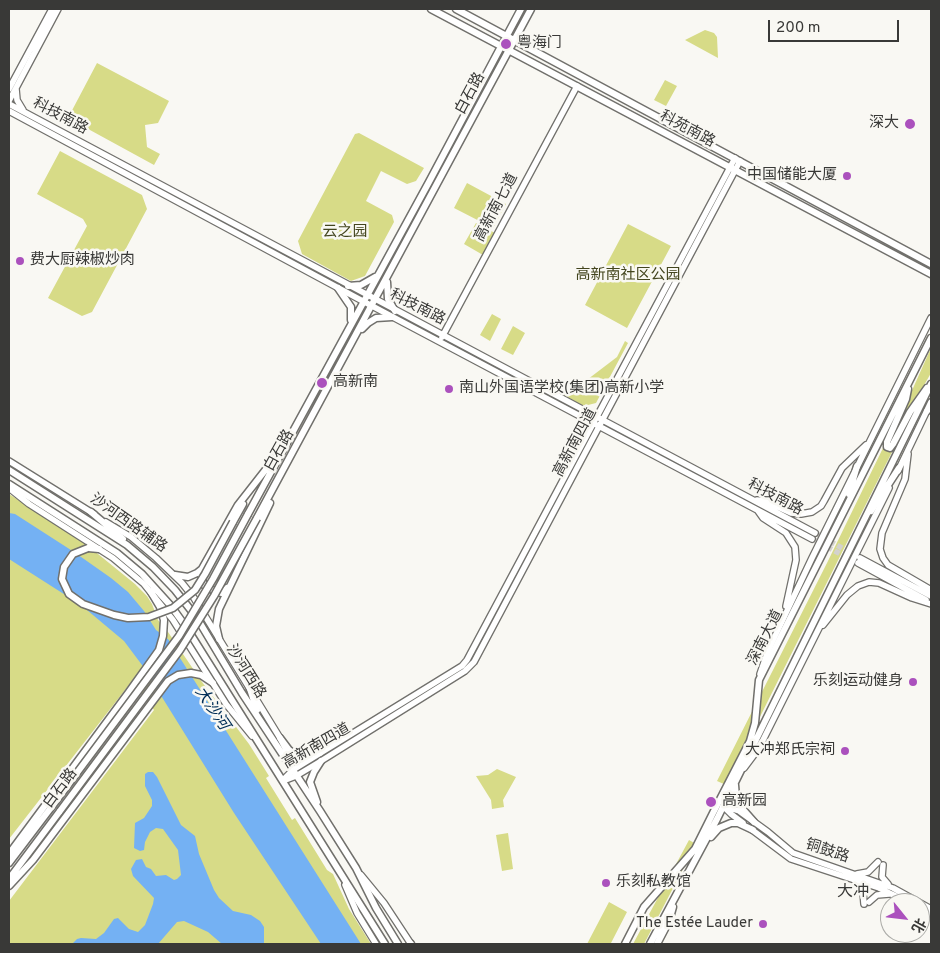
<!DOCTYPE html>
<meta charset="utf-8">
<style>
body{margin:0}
#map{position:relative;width:940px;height:953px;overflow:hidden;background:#f9f8f3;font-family:Overpass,"Noto Sans SC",sans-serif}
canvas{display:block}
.frame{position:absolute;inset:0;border:10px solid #393937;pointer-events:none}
.north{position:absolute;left:880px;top:893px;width:50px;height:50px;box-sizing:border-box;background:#f9f8f3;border:1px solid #acaca8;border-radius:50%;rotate:119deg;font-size:14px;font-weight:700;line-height:20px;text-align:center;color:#393937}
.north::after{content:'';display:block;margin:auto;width:18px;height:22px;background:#ab51bd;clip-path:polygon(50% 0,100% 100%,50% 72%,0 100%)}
.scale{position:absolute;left:768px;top:20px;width:131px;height:22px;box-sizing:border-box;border:2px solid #393937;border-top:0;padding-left:6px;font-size:15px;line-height:18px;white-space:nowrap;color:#393937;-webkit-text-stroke:4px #f9f8f3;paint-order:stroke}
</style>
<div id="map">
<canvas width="940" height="953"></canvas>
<div class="frame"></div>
<div class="north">北</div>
<div class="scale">200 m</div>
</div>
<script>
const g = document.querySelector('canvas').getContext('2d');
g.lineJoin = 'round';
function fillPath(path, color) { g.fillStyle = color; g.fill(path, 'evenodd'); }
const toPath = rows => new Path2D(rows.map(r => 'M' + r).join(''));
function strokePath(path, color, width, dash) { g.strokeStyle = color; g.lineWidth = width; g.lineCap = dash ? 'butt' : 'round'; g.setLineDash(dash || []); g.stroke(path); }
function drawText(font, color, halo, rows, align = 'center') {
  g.font = font + ' Overpass,"Noto Sans SC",sans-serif'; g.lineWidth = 5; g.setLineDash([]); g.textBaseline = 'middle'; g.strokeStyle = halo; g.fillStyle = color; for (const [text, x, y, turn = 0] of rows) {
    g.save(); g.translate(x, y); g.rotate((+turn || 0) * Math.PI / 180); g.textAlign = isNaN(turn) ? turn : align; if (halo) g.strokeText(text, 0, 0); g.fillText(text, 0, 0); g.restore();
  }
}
fillPath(toPath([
 [705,30,714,33,717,37,718,58,685,40],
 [97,63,169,101,158,123,145,125,147,147,160,154,154,165,68,118],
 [665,80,677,86,666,106,654,100],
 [359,133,424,168,416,181,407,184,381,171,366,201,392,215,394,222,365,276,351,281,302,254,298,241,355,134],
 [60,151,142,195,147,209,92,312,82,316,48,298,87,226,83,219,37,194],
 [467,183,506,204,493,228,454,208],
 [476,223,495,233,483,255,464,244],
 [628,224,671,246,627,328,585,305],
 [492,314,501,319,490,341,480,335],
 [513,326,525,333,513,355,501,349],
 [625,341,628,343,596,403,584,406,545,385,548,380,564,389,575,389,617,357],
 [931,348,931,373,915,401,893,444,888,444],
 [883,448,892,452,726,785,717,781,827,563],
 [9,494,82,541,135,584,147,596,152,604,158,620,168,632,202,682,249,744,269,776,266,778,292,820,295,818,327,870,333,874,349,909,371,944,9,944,9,901,154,710,132,681,9,839],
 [497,769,516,777,503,800,504,807,492,809,491,800,476,776,488,775],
 [508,833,513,869,502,871,496,835],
 [689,840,696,844,644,944,633,944],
 [609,902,627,912,611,943,587,944]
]), '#d7db87');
fillPath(toPath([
 [9,513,15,514,74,552,111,578,128,592,144,611,156,630,168,639,361,944,321,944,234,813,142,665,124,641,81,605,9,559],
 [148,772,153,772,157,777,181,825,195,836,199,854,214,890,219,898,233,911,251,915,260,921,264,927,264,944,222,944,208,932,184,921,177,922,158,944,128,943,72,944,77,939,81,938,96,939,104,933,114,919,118,918,129,929,138,932,145,925,153,904,154,898,133,876,131,869,136,860,142,859,146,867,151,869,156,876,166,875,174,880,177,879,181,875,178,850,163,829,156,828,150,832,145,842,144,850,140,851,134,848,135,823,144,818,152,806,152,800,145,786,145,774]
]), '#74b1f3');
strokePath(toPath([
 [815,533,858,557],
 [812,539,856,562]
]), '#d3d2cd', 5.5, [5.5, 3]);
const secondary = toPath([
 [9,89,52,9],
 [16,89,17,100,23,110],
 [9,101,58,9],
 [9,104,815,533],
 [9,111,357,298,812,539],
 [442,337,577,86],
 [908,454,905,479,882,533,880,549,883,558,888,565,931,590],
 [9,461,94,514],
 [898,471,931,402],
 [9,488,29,504,113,558,144,584,173,620,226,704,252,736],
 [757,500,765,501,791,513,801,514,812,512,821,506,824,501,842,468,866,445],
 [758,511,763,518,786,533,795,547,796,560,786,606],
 [106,522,131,537,156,558,182,583,194,598,280,738,285,748,286,759],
 [860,558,931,596],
 [858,563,926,600],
 [823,625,847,595,858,586,869,582,879,583,912,598,931,604],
 [760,674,768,651,812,558,931,318],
 [744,768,759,748,889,488],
 [284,779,293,770,462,666,467,660,735,158],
 [283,781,296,776,321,761,465,671,474,662,740,161],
 [723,806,739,811,768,832,793,853,893,888,931,909],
 [724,807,731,814,743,823],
 [751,829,791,859,879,888,910,903],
 [883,865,882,877,888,884],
 [857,874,868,872,878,862],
 [361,875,384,903,411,944],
 [856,882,863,892,864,904],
 [345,885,357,913,376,944],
 [869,902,877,895,889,894],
 [920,908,931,914]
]);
const primary = toPath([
 [431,9,931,274],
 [456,9,931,264],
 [387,282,388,299,395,311],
 [348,286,361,285,375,277],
 [338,288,351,307,351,320],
 [362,329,368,323,376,318,392,317],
 [908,389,906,399,887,442,887,447,890,448,893,444,910,412,927,388],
 [927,411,931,406],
 [9,470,127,545,153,567,175,590,197,618,242,693,320,811,356,868,376,908,398,944],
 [9,484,117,553,142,574,171,606,186,627,385,944],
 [849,494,857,466],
 [871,511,899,468],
 [91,512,123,539],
 [248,514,429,182,521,9],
 [257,518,531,9],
 [233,522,243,504],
 [88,548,99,549],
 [175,575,188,577,197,573,202,569,238,505,274,459],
 [201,575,204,585,216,592,222,593,227,588],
 [219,639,216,626,219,609,270,503],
 [249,686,257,710],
 [280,738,289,750,299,757,309,757,320,753],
 [735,785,736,797,739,805,754,822],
 [317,802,310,782,314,772,321,761],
 [711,837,719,828,731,823,738,823,753,830],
 [9,854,129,692,159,650,163,636,164,620,160,607,151,592],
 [9,863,53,805],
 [9,879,60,811],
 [9,886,33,860,168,681,178,675,191,673,201,675,213,683],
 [410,943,411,944],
 [625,944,644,907,695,849,713,813,750,741,755,723,759,680,931,338],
 [650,944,717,819,931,384],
 [657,944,669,921,673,907]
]);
strokePath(secondary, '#71706c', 8);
strokePath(primary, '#71706c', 9);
strokePath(secondary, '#fff', 5.5);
strokePath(primary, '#fff', 6);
const primaryBridge = toPath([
 [88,548,73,554,64,567,62,579,69,594,83,604,114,615,128,618,149,617,173,608,195,590,205,574,233,522],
 [53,805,179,636,213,579,248,514],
 [60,811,180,650,214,596,257,518]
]);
strokePath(primaryBridge, '#71706c', 9, []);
strokePath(primaryBridge, '#fff', 6);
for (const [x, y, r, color] of [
 [506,44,6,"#ab51bd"],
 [910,124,6,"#ab51bd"],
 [847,176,5,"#ab51bd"],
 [20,261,5,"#ab51bd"],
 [322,383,6,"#ab51bd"],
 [449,389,5,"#ab51bd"],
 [913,682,5,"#ab51bd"],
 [845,751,5,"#ab51bd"],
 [711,802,6,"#ab51bd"],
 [606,883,5,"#ab51bd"],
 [763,924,5,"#ab51bd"]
]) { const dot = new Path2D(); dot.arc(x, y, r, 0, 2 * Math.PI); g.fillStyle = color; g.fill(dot); strokePath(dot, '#f9f8f3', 2); }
drawText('15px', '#393937', '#f9f8f3', [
 ["粤海门",517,44],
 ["深大",899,124,"right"],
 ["中国储能大厦",837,176,"right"],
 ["费大厨·辣椒炒肉",30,261],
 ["高新南",333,383],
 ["南山外国语学校(集团)高新小学",459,389],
 ["乐刻·运动健身",903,682,"right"],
 ["大冲郑氏宗祠",835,751,"right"],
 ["高新园",722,802],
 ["乐刻·私教馆",616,883],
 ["The Estée Lauder",753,924,"right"]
], 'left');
drawText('15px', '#393937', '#f9f8f3', [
 ["白石路",471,94,-62],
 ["科技南路",60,117,28],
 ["科苑南路",687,130,28],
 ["高新南七道",497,208,-62],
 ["科技南路",417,308,27],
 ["高新南四道",576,443,-62],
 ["白石路",280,451,-61],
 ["科技南路",775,498,28],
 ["沙河西路辅路",128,524,35],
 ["深南大道",766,638,-63],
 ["沙河西路",245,672,58],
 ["高新南四道",317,747,-30],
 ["白石路",61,789,-53],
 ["铜鼓路",827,852,18]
]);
drawText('15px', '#43451e', '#f9f8f3', [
 ["云之园",345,233],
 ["高新南社区公园",628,276]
]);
drawText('italic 16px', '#012e57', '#f9f8f3', [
 ["大沙河",211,709,56]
]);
drawText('16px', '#393937', '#f9f8f3', [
 ["大冲",853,893]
]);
</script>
